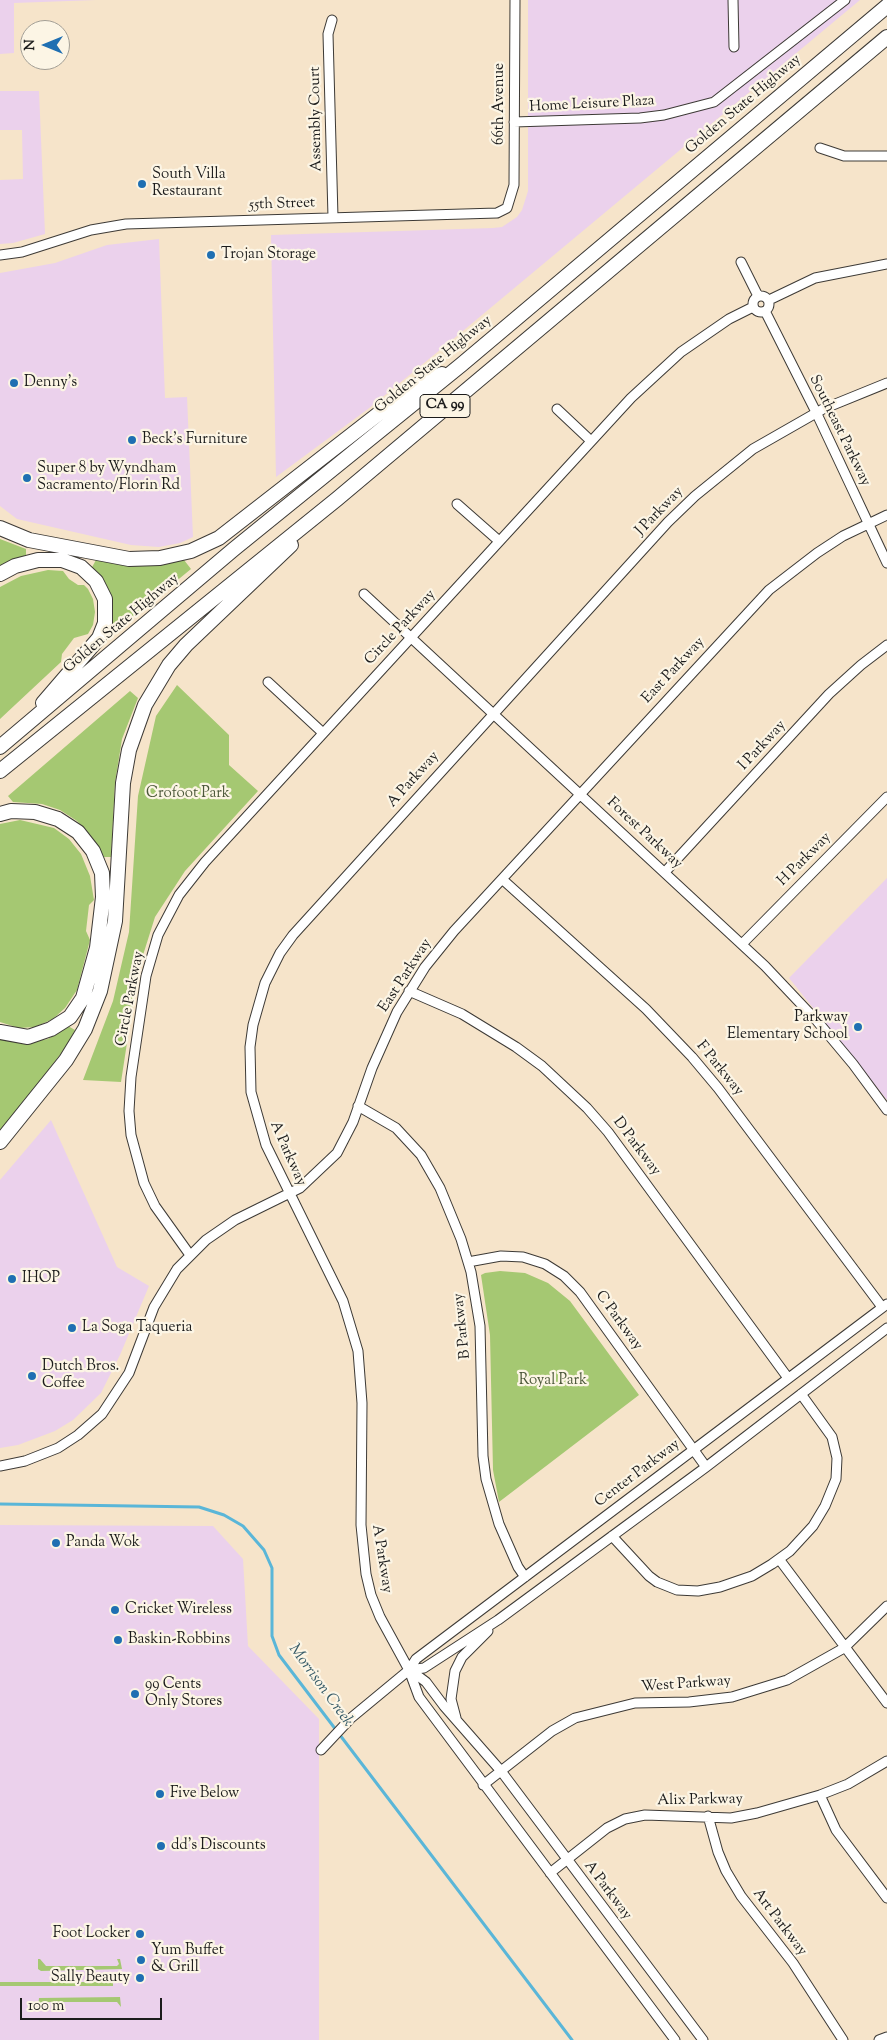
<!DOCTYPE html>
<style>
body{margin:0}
#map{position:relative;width:887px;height:2040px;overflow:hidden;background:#f6e4ca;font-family:"Sorts Mill Goudy",serif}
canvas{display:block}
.north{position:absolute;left:20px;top:20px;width:50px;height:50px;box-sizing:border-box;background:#fcf5e5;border:1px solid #a29e95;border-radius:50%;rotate:270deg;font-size:14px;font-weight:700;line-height:20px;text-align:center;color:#1c1c1c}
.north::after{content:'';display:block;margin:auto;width:18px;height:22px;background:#1f6fb2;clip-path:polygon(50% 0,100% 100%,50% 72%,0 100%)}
.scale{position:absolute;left:20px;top:1998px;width:142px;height:22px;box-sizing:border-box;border:2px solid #1c1c1c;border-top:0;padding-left:6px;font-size:15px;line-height:18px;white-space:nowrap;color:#1c1c1c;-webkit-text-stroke:4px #fcf5e5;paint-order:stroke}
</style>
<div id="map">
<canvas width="887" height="2040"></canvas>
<div class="north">N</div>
<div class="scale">100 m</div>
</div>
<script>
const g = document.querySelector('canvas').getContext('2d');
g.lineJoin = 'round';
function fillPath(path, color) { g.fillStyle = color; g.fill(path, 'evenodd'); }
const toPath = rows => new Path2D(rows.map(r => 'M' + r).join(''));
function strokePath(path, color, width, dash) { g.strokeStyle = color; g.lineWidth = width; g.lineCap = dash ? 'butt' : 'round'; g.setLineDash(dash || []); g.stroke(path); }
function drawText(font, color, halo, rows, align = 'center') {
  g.font = font + ' "Sorts Mill Goudy",serif'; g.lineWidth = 4.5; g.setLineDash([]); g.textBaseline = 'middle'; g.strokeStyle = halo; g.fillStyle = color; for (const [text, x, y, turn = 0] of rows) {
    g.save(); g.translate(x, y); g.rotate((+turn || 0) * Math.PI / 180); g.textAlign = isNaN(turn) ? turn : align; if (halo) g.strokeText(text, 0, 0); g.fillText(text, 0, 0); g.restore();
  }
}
fillPath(toPath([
 [0,0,96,0,14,3,14,53,0,54],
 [528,0,860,0,446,345,368,409,276,477,271,235,493,228,502,227,517,217,522,210,528,191],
 [0,91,39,91,45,234,13,243,0,244,0,180,23,179,22,130,0,130],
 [159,239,165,398,187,397,193,537,180,543,159,547,131,545,17,519,0,506,0,273,55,263,107,245],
 [887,878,887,1100,789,978],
 [51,1120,117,1267,149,1286,120,1355,101,1393,73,1420,55,1431,18,1445,0,1448,0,1180],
 [0,1525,213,1526,243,1559,248,1646,319,1719,319,2040,0,2040]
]), '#ebd1ec');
fillPath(toPath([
 [0,539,26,549,26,555,0,567],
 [96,560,122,565,146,566,184,560,191,569,118,629,111,620,91,569],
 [48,570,63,571,69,579,78,585,84,585,88,589,93,599,95,612,93,625,88,634,74,638,62,654,61,662,0,719,0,587,21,576],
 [177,685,229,735,229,765,258,791,185,871,155,917,138,971,121,1082,83,1080,113,1001,129,932,138,796,156,716],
 [130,691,138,698,122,739,115,783,111,857,104,857,93,839,77,821,60,810,42,804,13,802,8,796],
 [20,820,54,828,69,839,81,854,90,876,94,900,89,905,86,931,90,940,77,990,65,1008,53,1019,35,1027,19,1028,0,1022,0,824],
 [68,1026,75,1030,66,1047,0,1133,0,1038,14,1042,31,1042,48,1039],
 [500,1271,525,1273,548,1283,570,1301,639,1395,499,1502,493,1470,490,1335,481,1275,485,1273],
 [38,1959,40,1959,46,1966,117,1966,119,1964,117,1959,120,1959,122,1969,41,1971,38,1969],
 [0,1982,113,1982,113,1986,0,1986],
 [120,1997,121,2007,117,2002,41,2002,44,2008,38,2007,39,1998]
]), '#a5c872');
strokePath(toPath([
 [0,1504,199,1507,224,1515,243,1526,264,1550,272,1568,272,1636,279,1655,572,2040]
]), '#5ab6d8', 3);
const minor = toPath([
 [733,0,734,47],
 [332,20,328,34,333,217],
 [514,122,640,118,664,115,714,102,845,0],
 [820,148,844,156,887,156],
 [0,255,22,252,91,230,126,224,497,213,507,208,514,185,515,0],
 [741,262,758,296],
 '753 304a8 8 0 1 1 16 0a8 8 0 1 1-16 0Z',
 [769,300,815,278,887,264],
 [765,311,816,412,887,563],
 [557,409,591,441],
 [457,504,499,541],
 [364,594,765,966,817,1021,853,1064,887,1110],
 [268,682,323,733],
 [665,872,829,694,861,665,887,645],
 [502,879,646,1009,692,1057,718,1088,882,1307],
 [742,944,887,797],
 [409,991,462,1014,516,1047,542,1066,587,1108,608,1132,788,1378],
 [358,1106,396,1128,421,1155,440,1188,461,1239,471,1272,480,1326,483,1456,486,1479,499,1524,518,1567,525,1577],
 [190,1255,155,1206,144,1183,131,1135,129,1111,131,1077,146,976,158,935,179,895,205,862,631,398,681,352,729,319,753,307],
 [468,1262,501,1256,523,1257,545,1264,564,1276,580,1292,706,1467],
 [0,1466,25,1461,58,1448,78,1435,102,1414,129,1373,154,1307,177,1269,206,1240,235,1220,300,1188,337,1153,353,1122,372,1068,397,1012,425,967,454,931,769,590,817,553,843,536,887,515],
 [612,1536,649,1576,657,1582,677,1590,698,1591,720,1587,752,1576,772,1564,790,1551,813,1526,825,1506,836,1479,837,1458,832,1437,801,1394],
 [779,1559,887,1703],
 [409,1670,424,1668,498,1620,706,1467,887,1328],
 [410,1670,426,1682,444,1706,501,1771,703,2040],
 [456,1718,451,1699,455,1671,462,1657,488,1631],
 [321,1750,351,1718,409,1670,416,1659,887,1304],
 [483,1785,552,1731,575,1718,635,1703,689,1702,732,1697,787,1680,844,1648,887,1606],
 [820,1795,836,1830,887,1898],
 [708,1816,718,1852,726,1871,741,1896,793,1963,843,2040],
 [550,1873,607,1828,625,1819,645,1815,731,1818,757,1813,820,1795,848,1784,887,1761],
 [675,2040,419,1697,409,1670,380,1617,371,1595,366,1574,361,1525,362,1403,358,1351,343,1301,266,1145,251,1092,250,1047,253,1025,265,983,280,953,293,935,668,522,695,496,753,449,823,409,887,383],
 [879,2040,887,2037]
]);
const highway = toPath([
 [0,528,29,540,129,559,160,558,191,551,219,538,413,387,442,374],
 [0,574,15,566,38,560,62,560,81,567,96,581,105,599,105,623,99,638,43,703],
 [0,747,234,549,461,365,887,6],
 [0,771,337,499,887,37],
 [0,814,11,811,35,812,58,819,78,832,93,851,102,873,103,897,97,948,83,998,70,1017,51,1029,28,1037,0,1032],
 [0,1142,66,1060,85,1029,100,991,115,921,123,783,129,750,145,705,169,665,186,645,291,545]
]);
strokePath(minor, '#3d3a36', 11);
strokePath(highway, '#3d3a36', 16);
strokePath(minor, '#fff', 9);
strokePath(highway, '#fff', 14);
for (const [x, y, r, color] of [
 [142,184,5,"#1f6fb2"],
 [211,255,5,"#1f6fb2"],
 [14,383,5,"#1f6fb2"],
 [132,440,5,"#1f6fb2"],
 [27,478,5,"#1f6fb2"],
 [858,1027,5,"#1f6fb2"],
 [12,1279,5,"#1f6fb2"],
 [72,1328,5,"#1f6fb2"],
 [32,1376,5,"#1f6fb2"],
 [56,1543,5,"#1f6fb2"],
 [115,1610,5,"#1f6fb2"],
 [118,1640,5,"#1f6fb2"],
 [135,1694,5,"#1f6fb2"],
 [160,1794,5,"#1f6fb2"],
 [161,1846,5,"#1f6fb2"],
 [140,1934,5,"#1f6fb2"],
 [141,1960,5,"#1f6fb2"],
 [140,1978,5,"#1f6fb2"]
]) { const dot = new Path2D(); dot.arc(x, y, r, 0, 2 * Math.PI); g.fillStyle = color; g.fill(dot); strokePath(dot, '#fcf5e5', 2); }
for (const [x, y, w] of [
 [445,406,50]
]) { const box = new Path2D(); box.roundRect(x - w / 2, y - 11.5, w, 23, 4); g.fillStyle = '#fcf5e5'; g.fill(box); strokePath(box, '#1c1c1c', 1); }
drawText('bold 14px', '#1c1c1c', null, [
 ["CA 99",445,406]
]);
drawText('15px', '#1c1c1c', '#fcf5e5', [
 ["66th Avenue",500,104,-90],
 ["Home Leisure Plaza",592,105,-3],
 ["Golden State Highway",744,105,-40],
 ["Assembly Court",317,119,-91],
 ["55th Street",282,205,-2],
 ["Golden State Highway",434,365,-39],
 ["Southeast Parkway",839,431,64],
 ["J Parkway",660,512,-46],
 ["Golden State Highway",122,624,-40],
 ["Circle Parkway",401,628,-47],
 ["East Parkway",674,671,-47],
 ["I Parkway",763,746,-47],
 ["A Parkway",414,780,-48],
 ["Forest Parkway",644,834,43],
 ["H Parkway",805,860,-45],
 ["East Parkway",406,976,-57],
 ["Circle Parkway",131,999,-79],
 ["F Parkway",719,1069,51],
 ["D Parkway",636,1147,53],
 ["A Parkway",287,1154,66],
 ["C Parkway",618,1321,54],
 ["B Parkway",463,1326,-96],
 ["Center Parkway",638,1474,-37],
 ["A Parkway",381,1559,81],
 ["West Parkway",686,1685,-4],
 ["Alix Parkway",700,1801,-1],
 ["A Parkway",607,1891,53],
 ["Art Parkway",779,1923,53]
]);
drawText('15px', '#1c1c1c', '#fcf5e5', [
 ["South Villa",152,175],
 ["Restaurant",152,192],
 ["Trojan Storage",221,255],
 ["Denny's",24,383],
 ["Beck's Furniture",142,440],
 ["Super 8 by Wyndham",37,469],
 ["Sacramento/Florin Rd",37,486],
 ["Parkway",848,1018,"right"],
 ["Elementary School",848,1035,"right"],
 ["IHOP",22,1279],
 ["La Soga Taqueria",82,1328],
 ["Dutch Bros.",42,1367],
 ["Coffee",42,1384],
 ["Panda Wok",66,1543],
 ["Cricket Wireless",125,1610],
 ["Baskin-Robbins",128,1640],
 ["99 Cents",145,1685],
 ["Only Stores",145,1702],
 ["Five Below",170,1794],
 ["dd's Discounts",171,1846],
 ["Foot Locker",130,1934,"right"],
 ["Yum Buffet",151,1951],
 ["& Grill",151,1968],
 ["Sally Beauty",130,1978,"right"]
], 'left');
drawText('15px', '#4c583a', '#fcf5e5', [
 ["Crofoot Park",188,794],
 ["Royal Park",553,1381]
]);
drawText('italic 16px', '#355a67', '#fcf5e5', [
 ["Morrison Creek",320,1686,54]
]);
</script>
